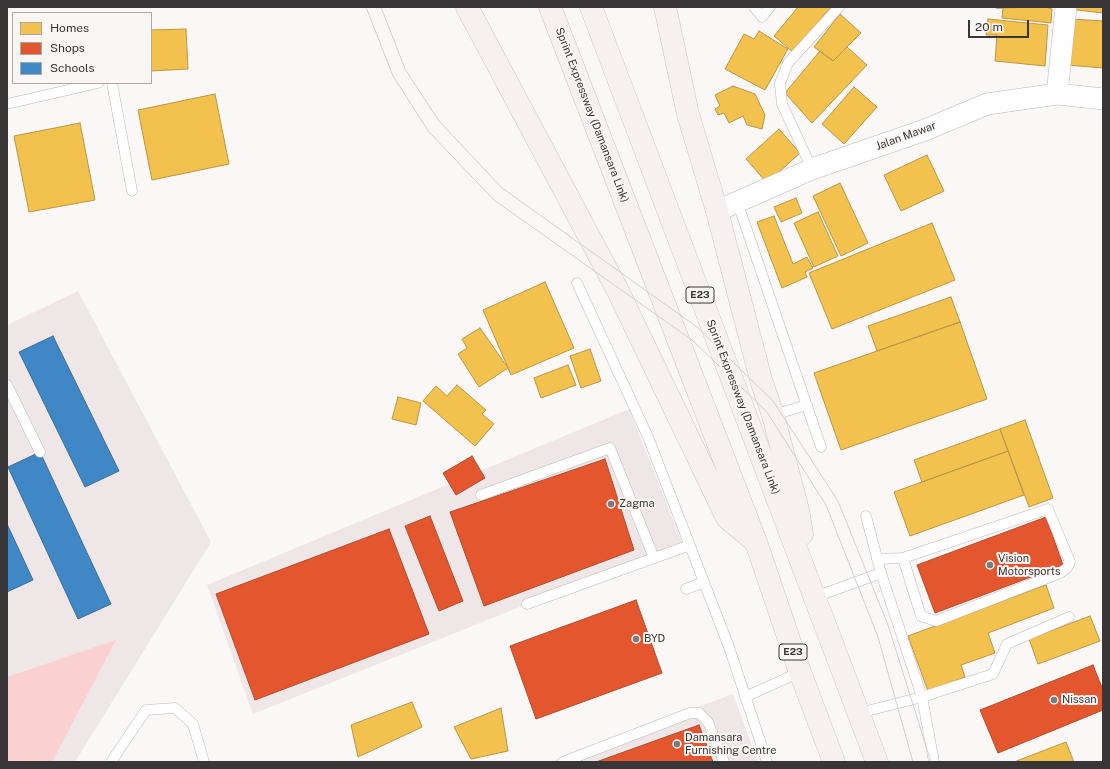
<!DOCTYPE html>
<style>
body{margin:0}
#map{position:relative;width:1110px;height:769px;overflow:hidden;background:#faf7f7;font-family:"Public Sans",sans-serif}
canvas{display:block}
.frame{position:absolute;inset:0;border:8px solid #383636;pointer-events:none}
.legend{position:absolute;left:12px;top:12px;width:140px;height:72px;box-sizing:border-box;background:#fbf6f6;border:1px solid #ada9a9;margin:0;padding:5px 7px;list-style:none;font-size:12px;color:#383636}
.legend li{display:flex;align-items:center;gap:8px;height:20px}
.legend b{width:20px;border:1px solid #ada9a9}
.scale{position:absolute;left:968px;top:20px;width:61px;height:18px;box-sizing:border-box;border:2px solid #383636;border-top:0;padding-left:5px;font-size:12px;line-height:14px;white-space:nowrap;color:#383636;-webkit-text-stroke:3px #fbf6f6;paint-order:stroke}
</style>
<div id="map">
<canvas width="1110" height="769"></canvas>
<div class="frame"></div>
<ul class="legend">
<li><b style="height:11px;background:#f2c14e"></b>Homes</li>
<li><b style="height:11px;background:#e4572e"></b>Shops</li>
<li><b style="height:11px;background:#3f88c5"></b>Schools</li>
</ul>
<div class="scale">20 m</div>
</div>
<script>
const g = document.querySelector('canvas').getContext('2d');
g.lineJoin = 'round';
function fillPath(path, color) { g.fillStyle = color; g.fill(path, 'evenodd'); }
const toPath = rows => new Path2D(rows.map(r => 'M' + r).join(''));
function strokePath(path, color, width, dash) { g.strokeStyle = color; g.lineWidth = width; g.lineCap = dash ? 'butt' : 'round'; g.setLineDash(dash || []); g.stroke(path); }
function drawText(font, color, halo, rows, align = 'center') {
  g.font = font + ' "Public Sans",sans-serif'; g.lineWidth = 4; g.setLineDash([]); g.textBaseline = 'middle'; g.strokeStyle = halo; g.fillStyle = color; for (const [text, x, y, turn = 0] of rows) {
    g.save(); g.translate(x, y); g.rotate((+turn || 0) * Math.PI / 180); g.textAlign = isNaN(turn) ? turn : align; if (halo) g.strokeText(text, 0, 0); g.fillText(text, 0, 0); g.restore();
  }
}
fillPath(toPath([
 [78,291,211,542,75,762,7,762,7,325],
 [629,409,682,542,253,714,207,585],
 [733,694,758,762,550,762]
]), '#efe7e7');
fillPath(toPath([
 [116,640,52,762,7,762,7,677]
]), '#fad0d1');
const homes = toPath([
 [798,7,831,7,793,52,774,36,798,7],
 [1045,7,1052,9,1051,23,1002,18,1003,8,996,8,1045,7],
 [1068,7,1103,7,1103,13,1068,9,1068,7],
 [840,14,861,33,833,61,814,47,840,14],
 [988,19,1048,25,1045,66,995,61,997,35,986,35,988,19],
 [1071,19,1103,21,1103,68,1067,65,1071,19],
 [186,29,188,69,151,71,151,30,186,29],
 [759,31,788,49,765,90,725,69,744,34,754,39,759,31],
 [847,47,867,65,812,123,785,93,820,51,833,61,847,47],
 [733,86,755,94,765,115,762,129,747,125,743,116,729,123,724,113,718,115,715,109,720,106,715,95,733,86],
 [854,87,877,107,844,144,822,124,854,87],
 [215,94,229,164,152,180,138,110,215,94],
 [80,123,95,200,29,212,14,136,80,123],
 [779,129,800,153,767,183,746,159,779,129],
 [927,155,944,191,901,211,884,175,927,155],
 [840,183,868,243,841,256,813,196,840,183],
 [796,198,802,213,781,222,774,207,796,198],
 [818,212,838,256,814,267,794,223,818,212],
 [774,216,793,264,807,257,813,268,805,272,807,277,782,288,757,222,774,216],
 [932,223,955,280,832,329,809,273,932,223],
 [545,282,574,348,511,375,483,310,545,282],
 [951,297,960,322,877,351,868,326,951,297],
 [960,322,987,399,841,450,814,373,960,322],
 [480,328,508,368,479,387,458,354,467,348,462,339,480,328],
 [590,349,601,381,581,388,570,356,590,349],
 [568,365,576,385,541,398,534,378,568,365],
 [457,385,486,410,482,414,494,424,475,446,423,401,436,386,447,396,457,385],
 [398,397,421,403,416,425,392,419,398,397],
 [1025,420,1053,498,1029,507,1000,429,1025,420],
 [1000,429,1008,451,922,482,914,460,1000,429],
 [1008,451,1024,495,910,536,894,492,1008,451],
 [1046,585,1054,608,988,633,995,653,961,665,965,677,928,691,908,636,1046,585],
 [1090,616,1100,641,1038,664,1029,639,1090,616],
 [412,702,422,727,358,757,351,725,412,702],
 [501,708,508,751,471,759,454,727,501,708],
 [1066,742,1074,762,1014,762,1066,742]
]);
fillPath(homes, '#f2c14e');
strokePath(homes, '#ba9747', 1);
const shops = toPath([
 [472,456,485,478,456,495,443,473,472,456],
 [605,459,634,550,484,606,450,512,605,459],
 [430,516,463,601,439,611,405,526,430,516],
 [1046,517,1063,565,935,613,917,565,1046,517],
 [389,529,429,634,255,700,216,594,389,529],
 [636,600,662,673,536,719,510,646,636,600],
 [1093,665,1103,690,1103,710,998,753,980,710,1093,665],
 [699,725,713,762,596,762,699,725]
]);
fillPath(shops, '#e4572e');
strokePath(shops, '#b04d30', 1);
const schools = toPath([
 [53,336,119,471,85,487,19,352,53,336],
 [40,452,111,604,78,619,8,467,40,452],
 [7,524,33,580,7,592,7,524]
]);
fillPath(schools, '#3f88c5');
strokePath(schools, '#3d6f9a', 1);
const lane = toPath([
 [754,7,762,17,770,7],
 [112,83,132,191],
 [7,104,98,83],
 [812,169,782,104,780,83,788,63,839,7],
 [737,201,821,447],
 [577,283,648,437,729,647,767,762],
 [7,385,40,452],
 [773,415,807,405],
 [481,495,610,448,654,558],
 [866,516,881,573,922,697,934,762],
 [877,559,903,558,1048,509,1070,562,1067,568,1060,573,936,621,921,616,903,558],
 [686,589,704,582],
 [815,597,881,573],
 [527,604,690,545],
 [745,697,800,672],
 [859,713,922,697,993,674,1007,644,1069,617],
 [111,762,146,710,175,708,193,724,204,762],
 [563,762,690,713,699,713,708,722,724,762]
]);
const street = toPath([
 [1057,94,1066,7],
 [717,211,812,169,925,130,987,104,1057,94,1103,99]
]);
const highway = toPath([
 [467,7,618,291,727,518,755,541],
 [550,7,756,542,800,672,834,762],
 [591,7,877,762],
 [665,7,688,114,717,211,761,380,773,415,798,510,802,534]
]);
strokePath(lane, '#bcbaba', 11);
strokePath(street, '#bcbaba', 22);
strokePath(highway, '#cfc6c6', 23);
strokePath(lane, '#fefefe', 10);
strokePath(street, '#fefefe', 21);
strokePath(highway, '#f7f0f0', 22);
strokePath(toPath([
 [366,7,393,76,429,132,494,200,692,340,767,412,826,505,878,637,913,762],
 [381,7,405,69,439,121,502,188,697,327,773,401,838,501,888,625,931,762]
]), '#d1d1d1', 1);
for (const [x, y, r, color] of [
 [611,504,4,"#7c7a7a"],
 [990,565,4,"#7c7a7a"],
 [636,639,4,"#7c7a7a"],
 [1054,700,4,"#7c7a7a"],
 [677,744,4,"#7c7a7a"]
]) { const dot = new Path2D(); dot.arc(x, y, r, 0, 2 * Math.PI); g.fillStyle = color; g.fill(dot); strokePath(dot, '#fbf6f6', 1.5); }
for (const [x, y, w] of [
 [700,295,28],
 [793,652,28]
]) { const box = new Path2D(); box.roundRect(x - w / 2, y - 8, w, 16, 3); g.fillStyle = '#fbf6f6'; g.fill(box); strokePath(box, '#383636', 1); }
drawText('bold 10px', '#383636', null, [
 ["E23",700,295],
 ["E23",793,652]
]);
drawText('11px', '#383636', '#fbf6f6', [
 ["Sprint Expressway (Damansara Link)",592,115,69],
 ["Jalan Mawar",906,136,-20],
 ["Sprint Expressway (Damansara Link)",743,407,69]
]);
drawText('11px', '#383636', '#fbf6f6', [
 ["Zagma",619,504],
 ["Vision",998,559],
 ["Motorsports",998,572],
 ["BYD",644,639],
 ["Nissan",1062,700],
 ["Damansara",685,738],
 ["Furnishing Centre",685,751]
], 'left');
</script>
